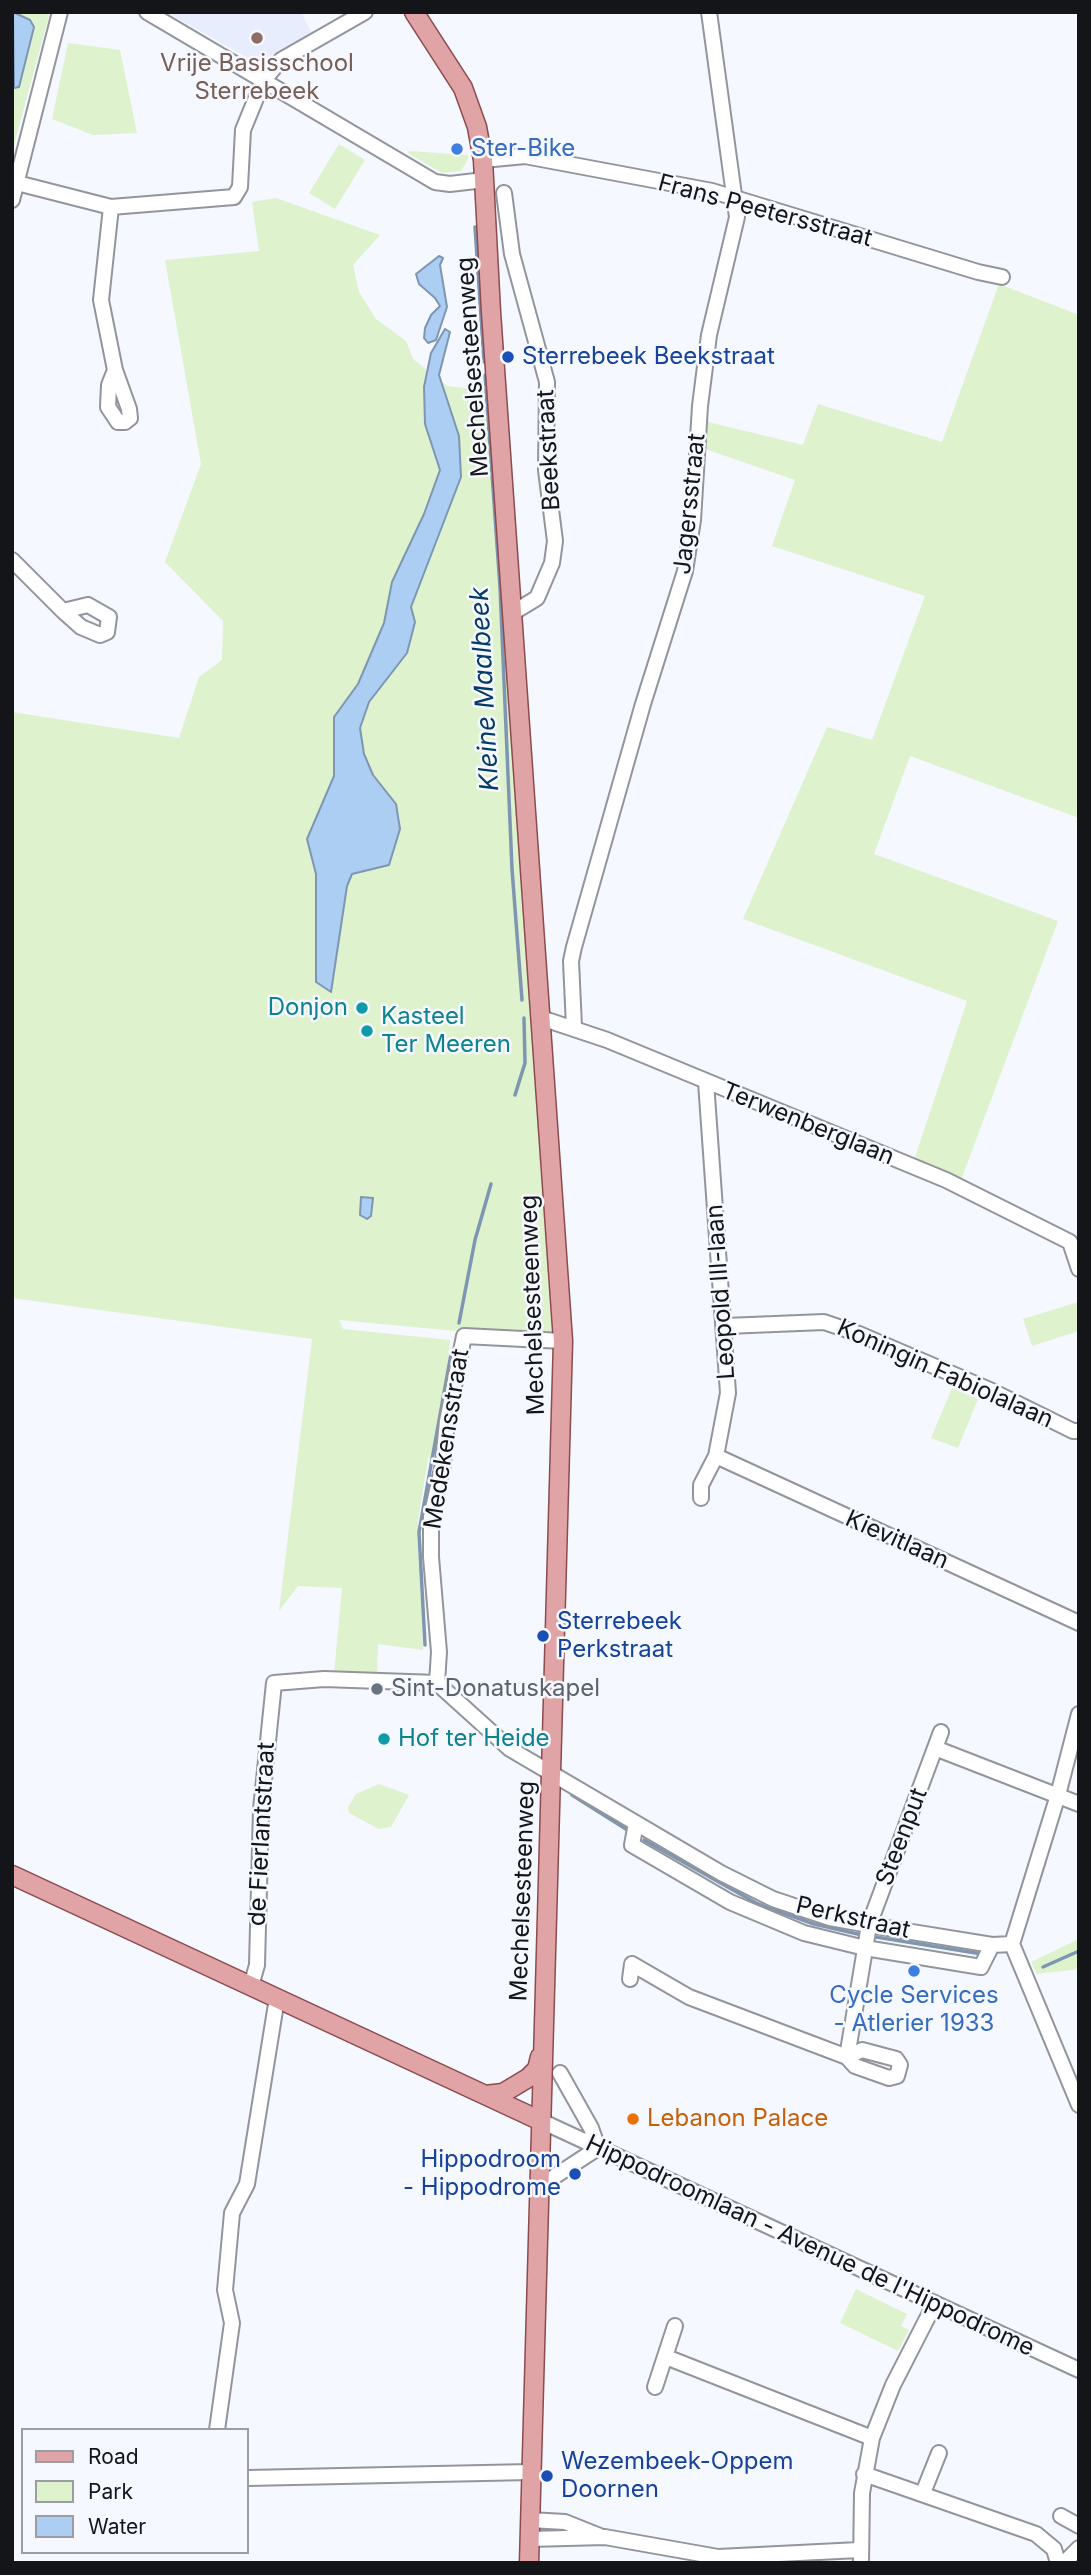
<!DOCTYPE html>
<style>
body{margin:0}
#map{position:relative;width:1091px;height:2575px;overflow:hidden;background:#f5f8fe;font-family:Inter,sans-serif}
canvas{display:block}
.frame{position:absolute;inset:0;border:14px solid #141518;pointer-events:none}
.legend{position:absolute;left:21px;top:2428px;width:228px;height:126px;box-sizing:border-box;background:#f5f8fe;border:2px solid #9b9da2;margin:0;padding:9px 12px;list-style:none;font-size:21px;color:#141518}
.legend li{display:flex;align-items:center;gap:14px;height:35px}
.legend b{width:35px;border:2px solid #9b9da2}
</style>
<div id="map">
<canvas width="1091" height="2575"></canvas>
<div class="frame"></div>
<ul class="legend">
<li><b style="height:9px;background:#e1a4a6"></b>Road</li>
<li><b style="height:19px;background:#ddf2cd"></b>Park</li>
<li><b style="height:19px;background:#abcef2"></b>Water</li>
</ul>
</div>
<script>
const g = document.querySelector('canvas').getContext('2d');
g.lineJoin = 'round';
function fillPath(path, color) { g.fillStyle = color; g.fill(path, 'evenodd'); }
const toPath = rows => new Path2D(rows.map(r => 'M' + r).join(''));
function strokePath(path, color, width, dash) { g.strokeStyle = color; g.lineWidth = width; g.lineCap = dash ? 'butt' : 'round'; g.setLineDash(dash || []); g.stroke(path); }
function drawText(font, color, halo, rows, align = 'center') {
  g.font = font + ' Inter,sans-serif'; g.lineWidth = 5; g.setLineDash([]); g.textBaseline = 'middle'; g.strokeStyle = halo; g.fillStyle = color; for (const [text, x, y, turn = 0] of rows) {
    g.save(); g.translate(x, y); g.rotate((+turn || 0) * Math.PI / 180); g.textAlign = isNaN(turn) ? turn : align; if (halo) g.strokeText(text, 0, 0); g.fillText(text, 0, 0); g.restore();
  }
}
fillPath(toPath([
 [166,12,301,12,312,33,257,63]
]), '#e8edfd');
fillPath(toPath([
 [12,12,50,12,12,152],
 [68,43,120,50,137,133,93,135,52,119],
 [339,144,365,160,335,209,309,193],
 [409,151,468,155,468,159,461,171,442,173,408,153],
 [276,198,380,235,353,265,359,292,376,319,406,341,413,359,447,386,491,391,528,885,552,1340,339,1320,343,1329,450,1340,442,1414,430,1472,429,1453,418,1521,423,1650,378,1644,377,1676,334,1674,342,1588,298,1586,279,1611,312,1339,12,1298,12,712,179,738,199,677,222,660,223,621,165,562,201,464,165,260,259,251,252,202],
 [999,284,1079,315,1079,818,910,756,874,854,1058,921,961,1180,913,1163,967,1001,743,919,827,727,872,740,925,596,772,546,795,480,705,449,708,422,803,445,818,404,942,442],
 [1078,1302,1079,1331,1032,1346,1023,1319],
 [952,1388,978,1399,958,1448,931,1438],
 [379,1784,409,1795,391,1827,379,1829,349,1813,348,1807,356,1794],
 [1079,1939,1079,1969,1037,1974,1031,1962],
 [856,2289,907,2314,901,2326,909,2330,898,2351,840,2323]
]), '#ddf2cd');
const water = toPath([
 [13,12,30,20,34,27,19,87,14,88,13,12],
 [439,256,443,258,440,265,447,307,436,340,428,343,424,338,425,328,431,315,440,306,435,298,419,284,416,274,439,256],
 [445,329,450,332,439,375,459,436,461,477,411,607,415,622,407,653,369,702,360,728,364,754,373,775,396,804,400,829,389,865,352,874,347,886,331,992,316,982,316,874,307,839,334,776,334,717,358,684,384,623,392,582,424,514,440,470,425,424,424,387,431,353,445,329],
 [361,1197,373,1198,371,1216,367,1219,360,1215,361,1197]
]);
fillPath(water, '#abcef2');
strokePath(water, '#7e96b1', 2);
strokePath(toPath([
 [475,227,484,362],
 [485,375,500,587,512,869,522,1000],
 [515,1095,525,1063,524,1018],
 [459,1323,475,1240,491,1184],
 [425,1645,419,1532,451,1354],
 [572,1795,629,1831],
 [644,1840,758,1904,814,1924,862,1935],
 [876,1937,982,1954],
 [1043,1967,1079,1951]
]), '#7e96b1', 3.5);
const minor = toPath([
 [147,12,435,182,450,184,484,180],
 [483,160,525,156,712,191,978,272,1002,277],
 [17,183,111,207,234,197,240,187,243,130,263,81,281,60,365,12],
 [504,193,512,254,547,382,546,470,555,541,552,563,537,598,514,612],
 [12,200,60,12],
 [111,207,101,300,115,370,109,385,108,407,118,422,125,422,130,418,129,409,115,370],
 [12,560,63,611],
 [88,605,109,617,107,632,100,635,81,627,63,611,88,605],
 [541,1018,607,1040,946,1180,1070,1242,1079,1269],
 [574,1027,571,961,574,947,643,704,685,571,693,520,700,406,709,335,737,217,709,12],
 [726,1326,824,1322,859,1334,992,1391,1073,1431,1079,1431],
 [716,1456,1079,1623],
 [701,1498,701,1485,716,1456,728,1393,706,1082],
 [437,1683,439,1652,431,1557,431,1517,443,1464,447,1421,464,1336,563,1341],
 [935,1748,1079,1804],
 [636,1823,632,1845,730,1902,804,1933,865,1948,981,1967,992,1945],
 [1012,1944,1058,1795,1079,1714],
 [1012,1944,1079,2105],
 [630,1979,632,1964,689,1997,847,2057,855,2066,889,2078,897,2076,900,2065,896,2059,862,2050,847,2057],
 [251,1986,257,1965,261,1809,274,1683,324,1679,437,1683,510,1749,721,1873,773,1899,830,1918,869,1925,992,1945,1012,1944],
 [847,2057,869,1925,941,1732],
 [560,2073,591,2128,598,2148],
 [541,2121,1079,2370],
 [540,2186,598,2148],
 [666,2357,872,2438],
 [655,2387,675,2326],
 [217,2430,232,2323,225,2290,232,2213,247,2184,277,1998],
 [864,2474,1036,2534,1054,2549,1058,2563],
 [247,2478,531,2472],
 [923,2493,939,2453],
 [1061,2516,1079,2526],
 [530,2520,565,2522,600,2536],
 [529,2539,605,2537,718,2557,859,2550],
 [861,2563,862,2493,872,2438,893,2385,935,2303],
 [1064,2563,1079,2548]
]);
const major = toPath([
 [414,12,463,88,477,127,483,160,491,312,563,1341,529,2563],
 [12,1875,541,2121],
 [485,2095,503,2093,528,2078,537,2069,540,2057]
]);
strokePath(minor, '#93959d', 18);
strokePath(major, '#8c4b4e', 21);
strokePath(minor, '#fff', 14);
strokePath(major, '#e1a4a6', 18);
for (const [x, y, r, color] of [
 [257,38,7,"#8d6e63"],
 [457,149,7,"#3f7fe0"],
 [508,357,7,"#1a4fb4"],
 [362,1008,7,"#0f9aa8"],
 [367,1031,7,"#0f9aa8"],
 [543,1636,7,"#1a4fb4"],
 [377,1689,7,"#6b7280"],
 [384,1739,7,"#0f9aa8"],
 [914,1971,7,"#3f7fe0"],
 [633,2119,7,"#e8710a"],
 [575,2174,7,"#1a4fb4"],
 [547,2476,7,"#1a4fb4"]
]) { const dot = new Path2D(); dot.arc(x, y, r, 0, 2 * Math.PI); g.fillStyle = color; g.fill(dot); strokePath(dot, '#f5f8fe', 2.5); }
drawText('24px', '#785e54', '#f5f8fe', [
 ["Vrije Basisschool",257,64],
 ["Sterrebeek",257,92]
]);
drawText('24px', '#366cbe', '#f5f8fe', [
 ["Ster-Bike",471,149],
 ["Cycle Services",914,1996,"center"],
 ["- Atlerier 1933",914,2024,"center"]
], 'left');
drawText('24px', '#141518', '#f5f8fe', [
 ["Frans Peetersstraat",765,211,15],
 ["Mechelsesteenweg",473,367,-94],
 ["Beekstraat",549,450,-93],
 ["Jagersstraat",690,504,-84],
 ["Terwenberglaan",808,1124,22],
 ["Leopold III-laan",721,1292,-94],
 ["Mechelsesteenweg",533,1305,-92],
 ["Koningin Fabiolalaan",945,1374,24],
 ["Medekensstraat",447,1439,-81],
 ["Kievitlaan",897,1540,24],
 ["de Fierlantstraat",262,1834,-87],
 ["Steenput",902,1837,-69],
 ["Mechelsesteenweg",523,1891,-88],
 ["Perkstraat",853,1918,13],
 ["Hippodroomlaan - Avenue de l'Hippodrome",810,2246,25]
]);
drawText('24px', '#164399', '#f5f8fe', [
 ["Sterrebeek Beekstraat",522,357],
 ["Sterrebeek",557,1622],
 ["Perkstraat",557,1650],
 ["Hippodroom",561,2160,"right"],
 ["- Hippodrome",561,2188,"right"],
 ["Wezembeek-Oppem",561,2462],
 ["Doornen",561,2490]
], 'left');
drawText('24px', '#0d838f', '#f5f8fe', [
 ["Donjon",348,1008,"right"],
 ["Kasteel",381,1017],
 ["Ter Meeren",381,1045],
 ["Hof ter Heide",398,1739]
], 'left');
drawText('24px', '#5b616d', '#f5f8fe', [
 ["Sint-Donatuskapel",391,1689]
], 'left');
drawText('24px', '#c56008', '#f5f8fe', [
 ["Lebanon Palace",647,2119]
], 'left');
drawText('italic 26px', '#043a67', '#f5f8fe', [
 ["Kleine Maalbeek",485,689,-93]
]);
</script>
